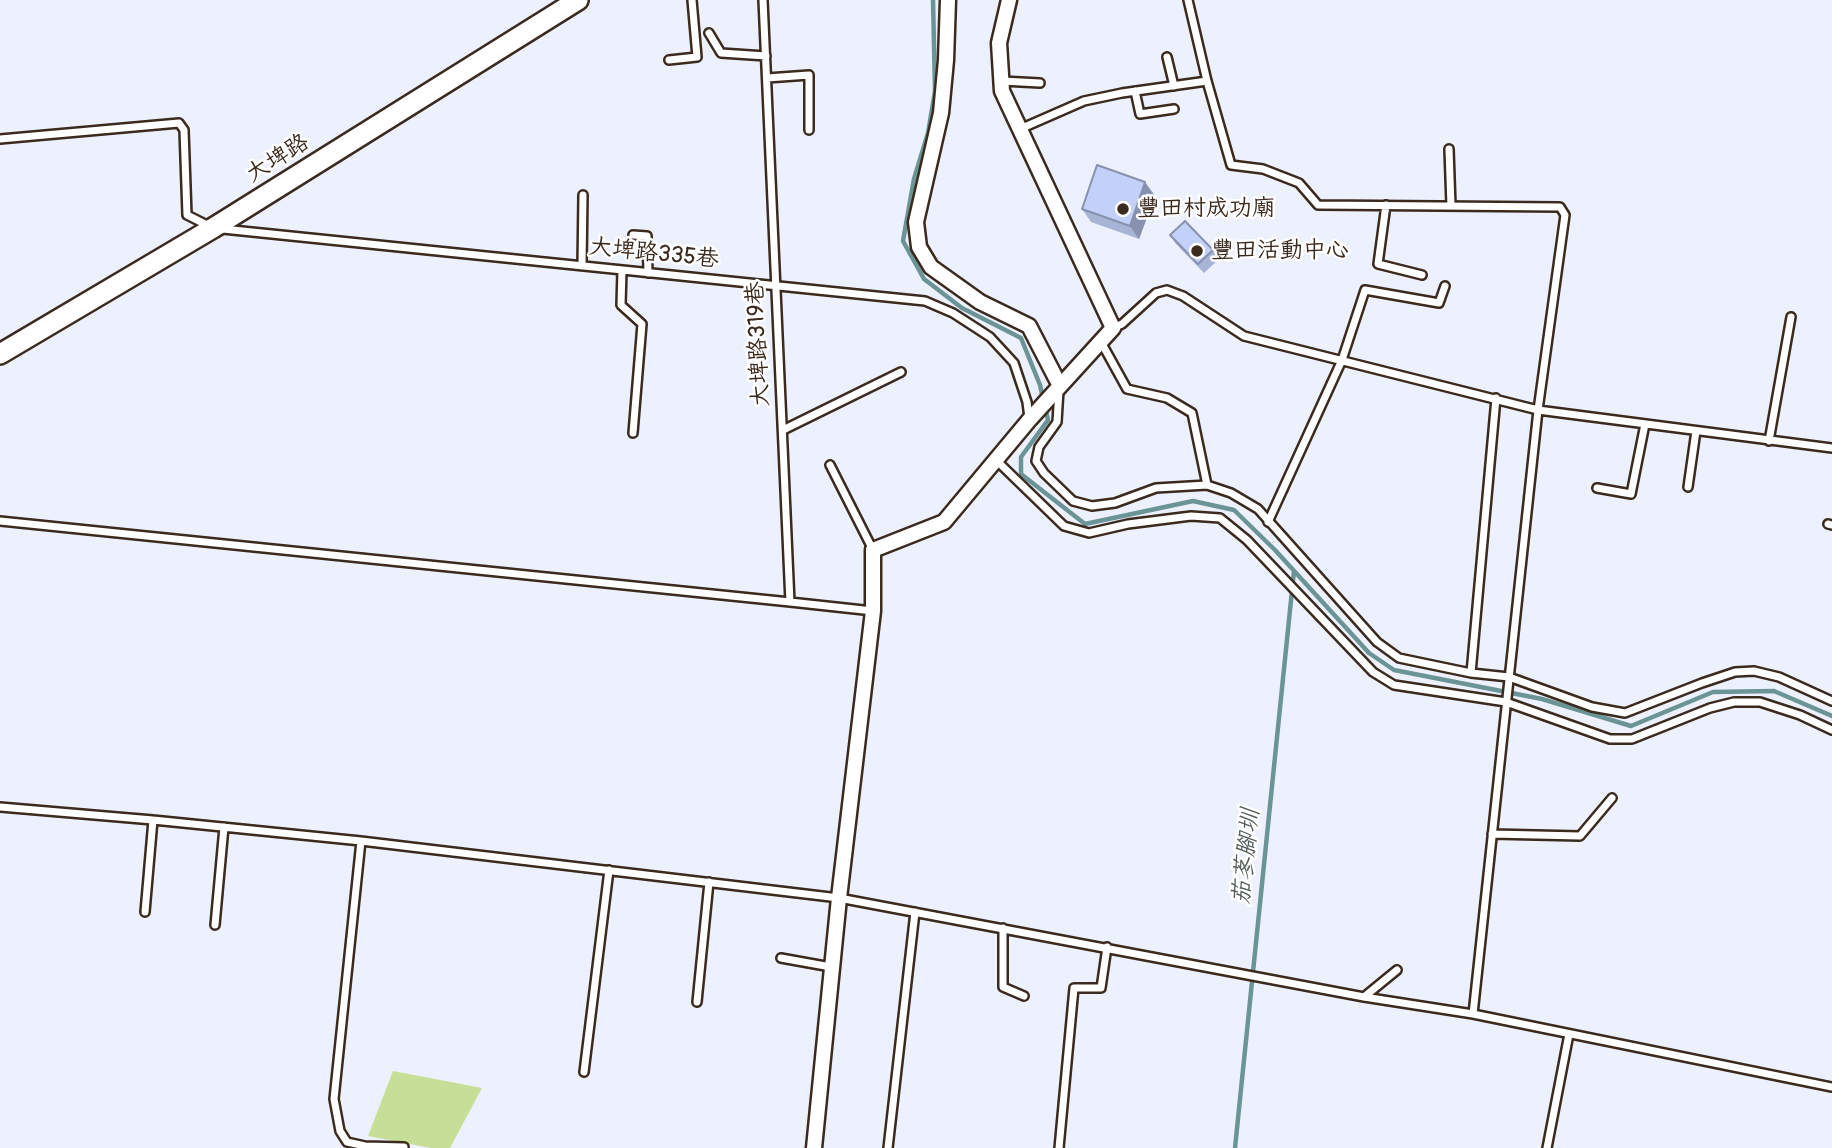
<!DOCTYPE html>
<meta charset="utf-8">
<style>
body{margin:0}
canvas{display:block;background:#edf1fd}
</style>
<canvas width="1832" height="1148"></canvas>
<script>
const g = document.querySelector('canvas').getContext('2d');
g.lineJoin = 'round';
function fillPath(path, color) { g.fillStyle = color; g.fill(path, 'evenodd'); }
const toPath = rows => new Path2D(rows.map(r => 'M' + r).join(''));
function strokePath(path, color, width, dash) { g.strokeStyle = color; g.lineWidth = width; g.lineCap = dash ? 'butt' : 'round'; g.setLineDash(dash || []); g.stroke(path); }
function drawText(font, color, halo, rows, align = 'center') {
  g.font = font + ' Pangolin,"LXGW WenKai TC",sans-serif'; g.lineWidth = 5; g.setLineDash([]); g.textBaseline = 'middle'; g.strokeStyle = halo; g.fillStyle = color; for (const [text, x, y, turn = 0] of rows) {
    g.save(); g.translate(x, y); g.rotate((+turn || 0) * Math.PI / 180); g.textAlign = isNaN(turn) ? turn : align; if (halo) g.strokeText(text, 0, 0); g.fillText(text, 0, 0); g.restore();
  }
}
fillPath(toPath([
 [393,1071,482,1088,450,1148,431,1148,368,1136]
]), '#c6de95');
strokePath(toPath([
 [933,0,935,91,928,133,914,179,903,241,924,279,962,308,1021,338,1040,385,1043,399],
 [1045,407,1048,420,1021,457,1021,474,1085,524,1193,501,1234,510,1275,550,1369,653,1394,670,1542,699,1631,726,1713,692,1774,691,1832,716],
 [1235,1148,1294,571]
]), '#6b9497', 4.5);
const service = toPath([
 [763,0,790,602,873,611],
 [1188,0,1207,81,1231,165,1263,169,1299,183,1318,205,1560,207,1565,215,1538,410,1473,1014],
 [709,33,721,53,766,56],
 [1167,57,1174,86],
 [669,60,697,57,692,0],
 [767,78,809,75,809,130],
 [1002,81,1040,83],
 [1135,91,1140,114,1174,109],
 [1020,129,1084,101,1122,93,1207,81],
 [0,139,179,123,184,130,187,215,213,228,925,301,953,313,990,337,1014,363,1027,402,1029,418],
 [1449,149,1451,206],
 [1386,205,1378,264,1422,275],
 [633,235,647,236,648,273],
 [582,266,583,195],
 [622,270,621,305,642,324,633,433],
 [1113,328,1122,324,1156,293,1167,290,1183,296,1244,336,1538,410,1832,448],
 [1101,342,1127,389,1167,398,1192,413,1207,485],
 [1059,390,1057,422,1039,447,1036,461,1044,473,1073,501,1092,506,1115,503,1156,488,1207,485,1231,493,1258,509,1377,642,1399,658,1471,673],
 [1496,398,1471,673,1509,677,1592,707,1625,713,1702,683,1735,672,1754,671,1779,677,1832,701],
 [783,430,901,372],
 [1769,441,1791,317],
 [996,460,1064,526,1089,533,1128,524,1191,516,1220,518,1247,540,1373,672,1394,685,1506,702,1610,739,1632,739,1710,708,1734,702,1760,702,1800,715,1832,730],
 [830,465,873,550],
 [1688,487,1696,431],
 [1597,488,1631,494,1645,424],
 [0,521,790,602],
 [1268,522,1342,360,1365,290,1439,303,1445,286],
 [1828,524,1832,525],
 [0,807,153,820,361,841,839,898,1364,997,1473,1014,1832,1087],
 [1492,834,1580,836,1612,798],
 [361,841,334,1099,340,1131,347,1142,365,1146,404,1147],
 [145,912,153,820],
 [215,925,224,827],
 [1003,928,1003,987,1024,996],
 [781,958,831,967],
 [1364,997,1397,970],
 [697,1002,709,882],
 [584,1072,609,870],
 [888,1148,915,912],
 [1059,1148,1074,988,1101,988,1107,947],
 [1547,1148,1569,1034]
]);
const minor = toPath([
 [948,0,946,60,941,113,916,222,919,247,931,267,980,302,1029,326,1060,386],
 [814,1148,839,898,873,611,873,550,944,522,1030,419,1113,328,1002,91,999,43,1009,0]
]);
const secondary = toPath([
 [0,354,213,228,578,0]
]);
strokePath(service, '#3b2a1e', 12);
strokePath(minor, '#3b2a1e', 19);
strokePath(secondary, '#3b2a1e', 24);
strokePath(service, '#fff', 7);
strokePath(minor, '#fff', 14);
strokePath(secondary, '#fff', 19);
fillPath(toPath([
 [1155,196,1139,239,1091,222,1082,209],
 [1170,235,1213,250,1219,259,1204,273,1176,244]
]), '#a8b4d5');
fillPath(toPath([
 [1145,182,1155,196,1139,239,1130,226]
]), '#8892ae');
const building = toPath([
 [1097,165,1145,182,1130,226,1082,209,1097,165],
 [1185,221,1213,250,1198,264,1170,235,1185,221]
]);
fillPath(building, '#c3d1f8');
strokePath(building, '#8892ae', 2);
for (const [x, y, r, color] of [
 [1123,209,7,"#3b2a1e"],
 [1197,251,7,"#3b2a1e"]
]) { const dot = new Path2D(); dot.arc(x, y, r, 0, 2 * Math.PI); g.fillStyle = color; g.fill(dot); strokePath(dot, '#fff', 2.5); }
drawText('23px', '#3b2a1e', '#fff', [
 ["大埤路",278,159,-32],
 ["大埤路335巷",654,254,6],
 ["大埤路319巷",759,344,-93]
]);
drawText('23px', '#3b2a1e', '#fff', [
 ["豐田村成功廟",1137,209],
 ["豐田活動中心",1211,251]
], 'left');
drawText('italic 24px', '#535f5a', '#fff', [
 ["茄苳腳圳",1247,857,-84]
]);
</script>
